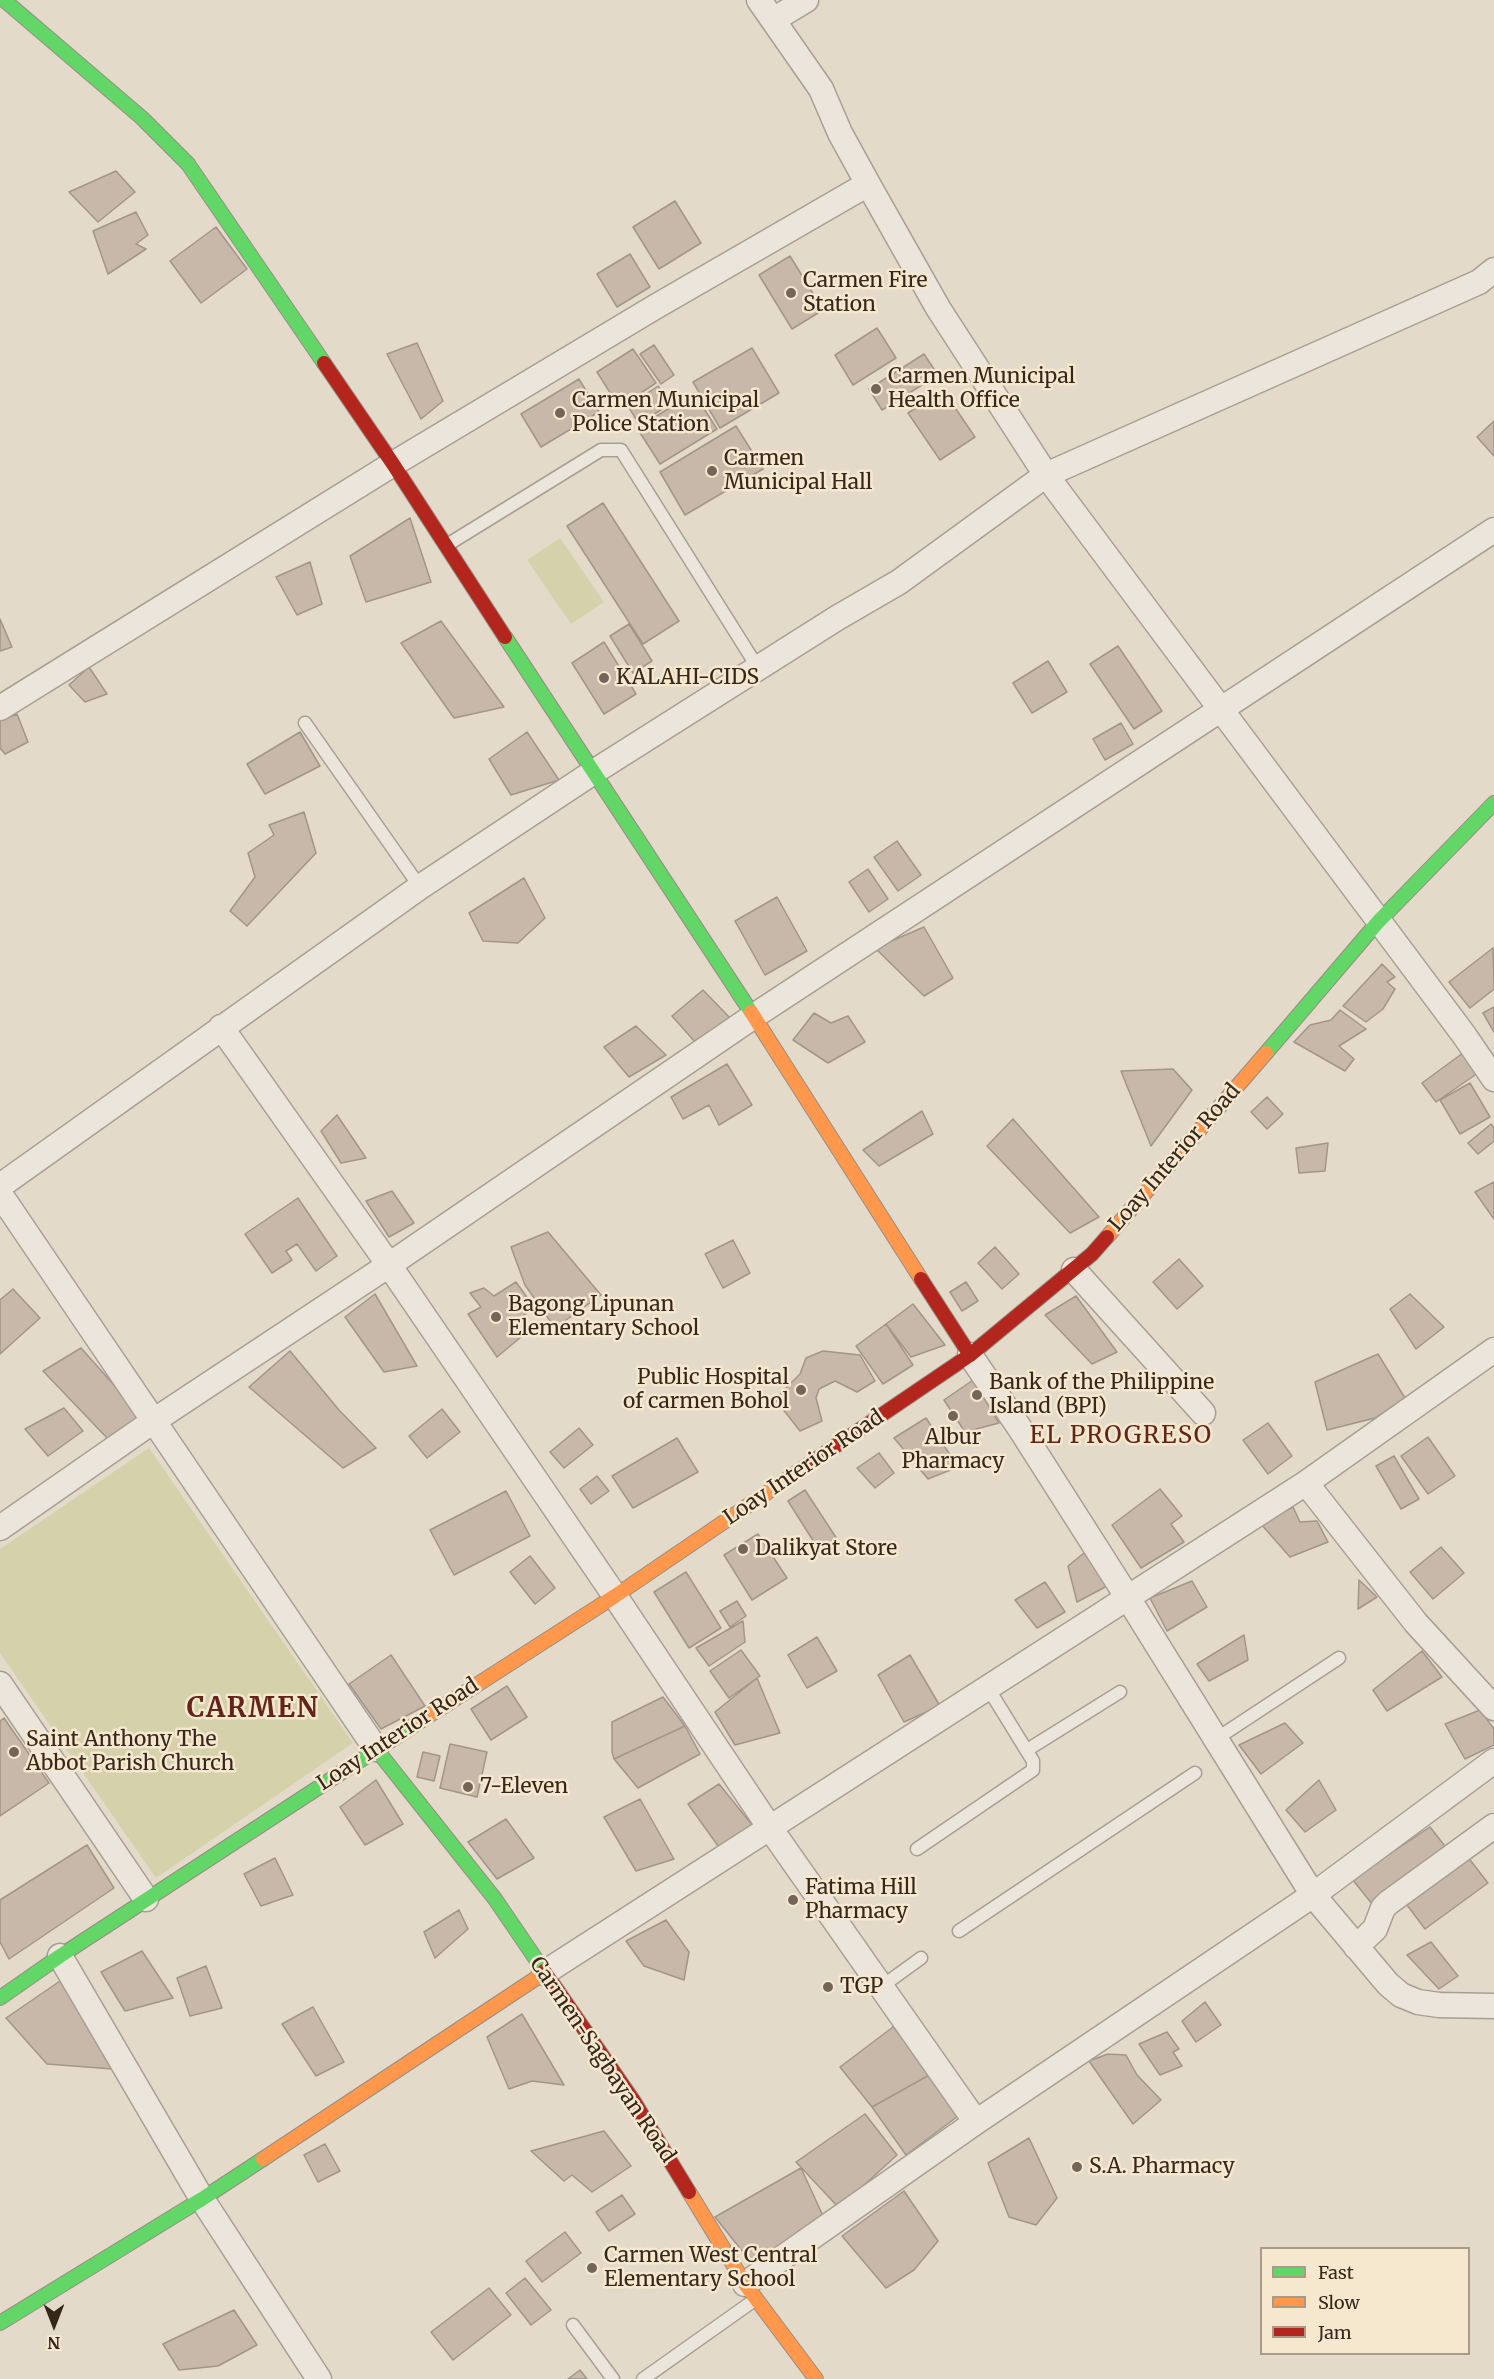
<!DOCTYPE html>
<style>
body{margin:0}
#map{position:relative;width:1494px;height:2379px;overflow:hidden;background:#e3dac9;font-family:Merriweather,serif}
canvas{display:block}
.legend{position:absolute;left:1260px;top:2247px;width:210px;height:108px;box-sizing:border-box;background:#f6e8ce;border:2px solid #a99b87;margin:0;padding:8px 10px;list-style:none;font-size:18px;color:#36271c}
.legend li{display:flex;align-items:center;gap:12px;height:30px}
.legend b{width:30px;border:2px solid #a99b87}
.north{position:absolute;left:24px;top:2295px;width:60px;height:60px;-webkit-text-stroke:4px #f6e8ce;paint-order:stroke;rotate:180deg;font-size:16px;font-weight:700;line-height:24px;text-align:center;color:#36271c}
.north::after{content:'';display:block;margin:auto;width:21px;height:27px;background:#36271c;clip-path:polygon(50% 0,100% 100%,50% 72%,0 100%)}
</style>
<div id="map">
<canvas width="1494" height="2379"></canvas>
<ul class="legend">
<li><b style="height:8px;background:#63d668"></b>Fast</li>
<li><b style="height:8px;background:#ff974d"></b>Slow</li>
<li><b style="height:8px;background:#b3261e"></b>Jam</li>
</ul>
<div class="north">N</div>
</div>
<script>
const g = document.querySelector('canvas').getContext('2d');
g.lineJoin = 'round';
function fillPath(path, color) { g.fillStyle = color; g.fill(path, 'evenodd'); }
const toPath = rows => new Path2D(rows.map(r => 'M' + r).join(''));
function strokePath(path, color, width, dash) { g.strokeStyle = color; g.lineWidth = width; g.lineCap = dash ? 'butt' : 'round'; g.setLineDash(dash || []); g.stroke(path); }
function drawText(font, color, halo, rows, align = 'center') {
  g.font = font + ' Merriweather,serif'; g.lineWidth = 5; g.setLineDash([]); g.textBaseline = 'middle'; g.strokeStyle = halo; g.fillStyle = color; for (const [text, x, y, turn = 0] of rows) {
    g.save(); g.translate(x, y); g.rotate((+turn || 0) * Math.PI / 180); g.textAlign = isNaN(turn) ? turn : align; if (halo) g.strokeText(text, 0, 0); g.fillText(text, 0, 0); g.restore();
  }
}
fillPath(toPath([
 [560,538,604,602,571,624,527,560],
 [149,1448,353,1743,156,1878,0,1653,0,1549]
]), '#d5d2ab');
const building = toPath([
 [116,171,135,192,98,222,69,192,116,171],
 [675,201,701,243,659,269,633,227,675,201],
 [136,212,148,235,136,244,146,249,108,274,93,231,136,212],
 [216,227,247,269,201,303,170,261,216,227],
 [630,254,650,287,617,307,597,274,630,254],
 [790,256,823,310,792,329,759,275,790,256],
 [877,328,896,358,853,385,835,355,877,328],
 [417,343,443,401,421,419,387,354,417,343],
 [654,345,674,375,661,384,640,354,654,345],
 [752,348,779,393,720,428,693,382,752,348],
 [633,349,656,383,619,407,597,372,633,349],
 [924,354,938,375,882,410,869,389,924,354],
 [579,379,599,412,541,447,521,414,579,379],
 [658,386,670,404,639,424,628,406,658,386],
 [943,390,975,437,940,460,908,413,943,390],
 [694,393,717,429,660,464,637,428,694,393],
 [1494,421,1494,456,1477,437,1494,421],
 [736,426,763,469,685,515,660,472,736,426],
 [603,503,679,621,643,644,567,526,603,503],
 [410,518,431,582,366,602,350,556,410,518],
 [310,562,322,604,297,615,276,577,310,562],
 [0,619,12,647,0,651,0,619],
 [441,621,504,707,454,718,401,643,441,621],
 [629,624,652,661,633,673,610,636,629,624],
 [604,642,636,694,604,714,572,663,604,642],
 [1118,646,1162,711,1134,729,1090,664,1118,646],
 [1048,661,1067,692,1032,713,1013,683,1048,661],
 [89,667,107,694,85,702,69,685,89,667],
 [17,714,28,742,5,754,0,748,0,721,17,714],
 [1121,723,1133,744,1105,760,1093,739,1121,723],
 [300,732,320,766,265,794,247,764,300,732],
 [527,732,559,780,511,795,489,759,527,732],
 [304,812,316,853,247,926,230,911,255,877,248,853,274,835,269,825,304,812],
 [897,841,921,875,898,891,874,857,897,841],
 [868,869,888,899,869,912,849,882,868,869],
 [524,878,545,918,518,943,483,941,469,913,524,878],
 [777,897,807,951,765,975,735,921,777,897],
 [924,927,953,978,924,996,875,948,924,927],
 [1493,948,1494,989,1470,1008,1449,982,1493,948],
 [1382,964,1395,977,1387,982,1395,989,1383,1009,1366,1022,1343,1006,1382,964],
 [703,990,731,1019,695,1042,672,1016,703,990],
 [1494,1007,1494,1032,1483,1013,1494,1007],
 [1340,1010,1366,1029,1339,1046,1354,1059,1345,1071,1294,1042,1310,1025,1331,1020,1340,1010],
 [814,1013,831,1023,848,1016,865,1042,828,1063,793,1040,814,1013],
 [636,1026,666,1055,629,1077,604,1047,636,1026],
 [1463,1053,1478,1073,1436,1102,1422,1083,1463,1053],
 [727,1064,752,1105,719,1125,709,1105,683,1119,671,1097,727,1064],
 [1173,1069,1192,1090,1151,1146,1121,1071,1173,1069],
 [1470,1083,1490,1117,1460,1134,1440,1100,1470,1083],
 [1267,1097,1283,1114,1267,1129,1251,1112,1267,1097],
 [922,1111,933,1134,879,1166,863,1150,922,1111],
 [337,1115,366,1158,341,1163,321,1131,337,1115],
 [1013,1119,1099,1217,1070,1233,987,1146,1013,1119],
 [1491,1124,1494,1128,1494,1141,1478,1154,1468,1143,1491,1124],
 [1328,1143,1325,1171,1299,1173,1296,1148,1328,1143],
 [1494,1182,1494,1219,1475,1192,1494,1182],
 [392,1191,414,1223,389,1237,366,1201,392,1191],
 [298,1198,337,1256,316,1271,297,1244,286,1251,292,1260,272,1273,245,1234,298,1198],
 [548,1232,601,1295,555,1328,525,1285,511,1247,548,1232],
 [733,1240,750,1273,723,1288,705,1254,733,1240],
 [995,1247,1019,1274,1002,1289,978,1263,995,1247],
 [1179,1259,1203,1286,1177,1309,1153,1282,1179,1259],
 [516,1282,534,1307,518,1320,521,1337,497,1357,468,1314,481,1307,470,1293,484,1288,494,1296,516,1282],
 [966,1282,978,1301,962,1311,950,1292,966,1282],
 [13,1289,40,1318,0,1354,0,1300,13,1289],
 [375,1294,417,1366,384,1372,345,1317,375,1294],
 [1410,1294,1444,1327,1416,1349,1390,1309,1410,1294],
 [1076,1296,1117,1352,1092,1364,1045,1315,1076,1296],
 [913,1304,945,1345,911,1357,886,1324,913,1304],
 [886,1324,913,1365,883,1384,856,1346,886,1324],
 [81,1348,145,1420,108,1439,43,1371,81,1348],
 [290,1351,339,1410,376,1448,343,1468,249,1387,290,1351],
 [823,1351,860,1355,875,1381,857,1392,835,1381,819,1389,816,1398,822,1421,800,1431,775,1399,800,1374,806,1358,823,1351],
 [1378,1354,1405,1398,1375,1418,1327,1430,1315,1382,1378,1354],
 [973,1380,999,1423,965,1432,944,1400,973,1380],
 [64,1408,83,1431,48,1456,25,1429,64,1408],
 [442,1409,460,1432,427,1458,409,1436,442,1409],
 [926,1418,958,1467,928,1479,894,1438,926,1418],
 [1268,1423,1292,1456,1268,1474,1243,1440,1268,1423],
 [579,1428,593,1445,564,1468,550,1452,579,1428],
 [1428,1437,1455,1476,1428,1494,1401,1456,1428,1437],
 [677,1438,698,1472,633,1508,612,1476,677,1438],
 [879,1453,894,1473,875,1488,857,1468,879,1453],
 [1394,1456,1419,1499,1401,1509,1376,1466,1394,1456],
 [597,1476,609,1491,591,1504,580,1489,597,1476],
 [1160,1489,1182,1516,1171,1524,1184,1542,1141,1568,1112,1525,1160,1489],
 [805,1490,837,1539,819,1550,788,1501,805,1490],
 [506,1491,530,1536,454,1575,430,1530,506,1491],
 [1293,1507,1300,1522,1317,1521,1328,1542,1290,1557,1260,1523,1293,1507],
 [758,1534,787,1578,752,1600,724,1555,758,1534],
 [1441,1547,1464,1573,1433,1599,1410,1572,1441,1547],
 [1084,1553,1109,1585,1077,1602,1068,1566,1084,1553],
 [530,1556,555,1588,535,1604,510,1572,530,1556],
 [686,1572,721,1628,689,1648,654,1592,686,1572],
 [1359,1580,1377,1597,1358,1609,1359,1580],
 [1192,1581,1207,1607,1167,1631,1150,1598,1192,1581],
 [1045,1582,1065,1612,1037,1628,1015,1600,1045,1582],
 [737,1601,746,1616,730,1627,720,1611,737,1601],
 [743,1621,745,1642,709,1666,696,1648,743,1621],
 [1244,1635,1248,1660,1209,1681,1197,1664,1244,1635],
 [817,1637,837,1671,807,1688,788,1655,817,1637],
 [741,1650,760,1676,729,1698,710,1671,741,1650],
 [1422,1651,1442,1677,1387,1711,1373,1690,1422,1651],
 [391,1655,425,1706,381,1729,349,1684,391,1655],
 [910,1655,940,1706,904,1722,878,1675,910,1655],
 [757,1678,780,1733,735,1745,715,1712,757,1678],
 [507,1686,527,1717,491,1740,471,1709,507,1686],
 [663,1697,685,1726,614,1759,612,1752,612,1722,663,1697],
 [1480,1710,1494,1729,1494,1745,1465,1759,1445,1724,1480,1710],
 [4,1718,49,1783,0,1816,0,1721,4,1718],
 [1285,1723,1303,1743,1261,1774,1239,1745,1285,1723],
 [685,1726,700,1754,638,1788,614,1759,685,1726],
 [450,1744,487,1752,477,1797,440,1788,450,1744],
 [423,1752,440,1756,434,1781,417,1777,423,1752],
 [376,1780,403,1824,365,1845,340,1807,376,1780],
 [1319,1780,1336,1810,1305,1832,1286,1810,1319,1780],
 [719,1784,753,1826,721,1850,688,1804,719,1784],
 [640,1799,674,1859,636,1871,604,1817,640,1799],
 [506,1819,534,1858,497,1879,468,1842,506,1819],
 [1430,1827,1448,1850,1373,1905,1352,1879,1430,1827],
 [87,1845,114,1888,9,1959,0,1942,0,1900,87,1845],
 [1467,1856,1488,1883,1425,1929,1401,1897,1467,1856],
 [275,1858,293,1895,261,1906,244,1874,275,1858],
 [459,1910,468,1929,435,1958,424,1932,459,1910],
 [666,1920,689,1952,684,1980,644,1966,626,1941,666,1920],
 [1431,1942,1458,1976,1439,1989,1407,1955,1431,1942],
 [142,1951,173,1998,125,2011,101,1972,142,1951],
 [206,1966,222,2008,190,2016,177,1978,206,1966],
 [63,1979,126,2070,47,2064,6,2018,63,1979],
 [1205,2002,1221,2025,1196,2042,1182,2021,1205,2002],
 [313,2007,344,2062,316,2076,282,2024,313,2007],
 [522,2014,564,2085,532,2081,509,2089,487,2037,522,2014],
 [893,2027,933,2073,872,2107,840,2067,893,2027],
 [1167,2032,1179,2049,1173,2052,1182,2066,1160,2075,1139,2044,1167,2032],
 [1108,2054,1126,2055,1137,2075,1161,2100,1133,2124,1089,2061,1108,2054],
 [933,2073,958,2116,906,2155,872,2107,933,2073],
 [865,2114,897,2155,839,2208,796,2162,865,2114],
 [604,2131,631,2166,592,2192,572,2175,564,2181,531,2151,604,2131],
 [1029,2138,1057,2198,1036,2225,1009,2217,988,2163,1029,2138],
 [325,2144,340,2171,318,2182,304,2155,325,2144],
 [801,2168,824,2218,754,2266,715,2217,801,2168],
 [904,2191,938,2241,914,2270,886,2288,842,2236,904,2191],
 [622,2195,635,2214,609,2231,596,2212,622,2195],
 [565,2232,581,2253,542,2282,526,2261,565,2232],
 [525,2278,551,2310,531,2325,506,2293,525,2278],
 [489,2288,511,2315,453,2360,431,2332,489,2288],
 [234,2310,257,2345,218,2366,179,2370,163,2344,234,2310],
 [580,2370,587,2379,568,2379,580,2370]
]);
fillPath(building, '#c7b8aa');
strokePath(building, '#a39589', 1.5);
const lane = toPath([
 [447,545,601,450,621,450,758,668],
 [305,723,420,887],
 [1216,1739,1339,1658],
 [1027,1750,1120,1692],
 [917,1849,1033,1770,1033,1761,988,1688],
 [959,1931,1195,1773],
 [881,1987,921,1958],
 [573,2325,613,2379],
 [643,2379,756,2299]
]);
const street = toPath([
 [759,0,821,89,840,133,868,184,938,308,1046,475,1464,1035,1494,1079],
 [773,20,806,0],
 [0,708,393,464,655,307,868,184],
 [221,1027,389,1265,615,1596,770,1828,976,2122],
 [0,1186,420,887,592,773,837,618,899,582,1046,475,1479,282,1494,270],
 [0,1194,376,1749],
 [1074,1270,1203,1413],
 [970,1355,1021,1430,1128,1598,1313,1895,1388,1984,1401,1995,1418,2002,1439,2005,1494,2006],
 [1306,1483,1416,1623,1494,1708],
 [0,1528,155,1420,389,1265,754,1016,1494,530],
 [0,1684,146,1899],
 [1356,1947,1375,1929,1383,1908,1388,1903,1494,1826],
 [60,1956,202,2199,319,2379],
 [544,1973,1306,1483,1494,1350],
 [745,2284,976,2122,1313,1895,1494,1761]
]);
const fast = toPath([
 [4,0,142,118,188,164,324,363],
 [505,637,751,1012],
 [1266,1053,1378,922,1494,803],
 [376,1749,495,1899,544,1971],
 [0,1998,60,1956,419,1722],
 [0,2323,202,2199,263,2159]
]);
const slow = toPath([
 [751,1012,921,1279],
 [1107,1237,1266,1053],
 [419,1722,615,1596,815,1460],
 [263,2159,544,1973],
 [689,2192,745,2284,816,2379]
]);
const jam = toPath([
 [324,363,393,464,505,637],
 [921,1279,970,1355],
 [815,1460,970,1355,1092,1254,1107,1237],
 [544,1971,633,2100,689,2192]
]);
strokePath(lane, '#a89f93', 15);
strokePath(street, '#a89f93', 27);
strokePath(fast, '#978e83', 16);
strokePath(slow, '#978e83', 16);
strokePath(jam, '#978e83', 16);
strokePath(lane, '#ebe5dc', 12);
strokePath(street, '#ebe5dc', 24);
strokePath(fast, '#63d668', 14);
strokePath(slow, '#ff974d', 14);
strokePath(jam, '#b3261e', 14);
for (const [x, y, r, color] of [
 [791,293,6,"#736659"],
 [876,389,6,"#736659"],
 [560,413,6,"#736659"],
 [712,471,6,"#736659"],
 [604,678,6,"#736659"],
 [496,1317,6,"#736659"],
 [801,1390,6,"#736659"],
 [977,1395,6,"#736659"],
 [953,1416,6,"#736659"],
 [743,1549,6,"#736659"],
 [14,1752,6,"#736659"],
 [468,1787,6,"#736659"],
 [793,1900,6,"#736659"],
 [828,1987,6,"#736659"],
 [1077,2167,6,"#736659"],
 [592,2268,6,"#736659"]
]) { const dot = new Path2D(); dot.arc(x, y, r, 0, 2 * Math.PI); g.fillStyle = color; g.fill(dot); strokePath(dot, '#f6e8ce', 2); }
drawText('21px', '#36271c', '#f6e8ce', [
 ["Carmen Fire",803,281],
 ["Station",803,305],
 ["Carmen Municipal",888,377],
 ["Health Office",888,401],
 ["Carmen Municipal",572,401],
 ["Police Station",572,425],
 ["Carmen",724,459],
 ["Municipal Hall",724,483],
 ["KALAHI-CIDS",616,678],
 ["Bagong Lipunan",508,1305],
 ["Elementary School",508,1329],
 ["Public Hospital",789,1378,"right"],
 ["of carmen Bohol",789,1402,"right"],
 ["Bank of the Philippine",989,1383],
 ["Island (BPI)",989,1407],
 ["Albur",953,1438,"center"],
 ["Pharmacy",953,1462,"center"],
 ["Dalikyat Store",755,1549],
 ["Saint Anthony The",26,1740],
 ["Abbot Parish Church",26,1764],
 ["7-Eleven",480,1787],
 ["Fatima Hill",805,1888],
 ["Pharmacy",805,1912],
 ["TGP",840,1987],
 ["S.A. Pharmacy",1089,2167],
 ["Carmen West Central",604,2256],
 ["Elementary School",604,2280]
], 'left');
drawText('21px', '#36271c', '#f6e8ce', [
 ["Loay Interior Road",1175,1158,-49],
 ["Loay Interior Road",804,1468,-34],
 ["Loay Interior Road",398,1735,-33],
 ["Carmen-Sagbayan Road",602,2060,56]
]);
g.letterSpacing = '1.5px';
drawText('24px', '#63251a', '#f6e8ce', [
 ["EL PROGRESO",1121,1436]
]);
g.letterSpacing = '0px';
g.letterSpacing = '1.5px';
drawText('bold 27px', '#63251a', '#f6e8ce', [
 ["CARMEN",253,1709]
]);
g.letterSpacing = '0px';
</script>
